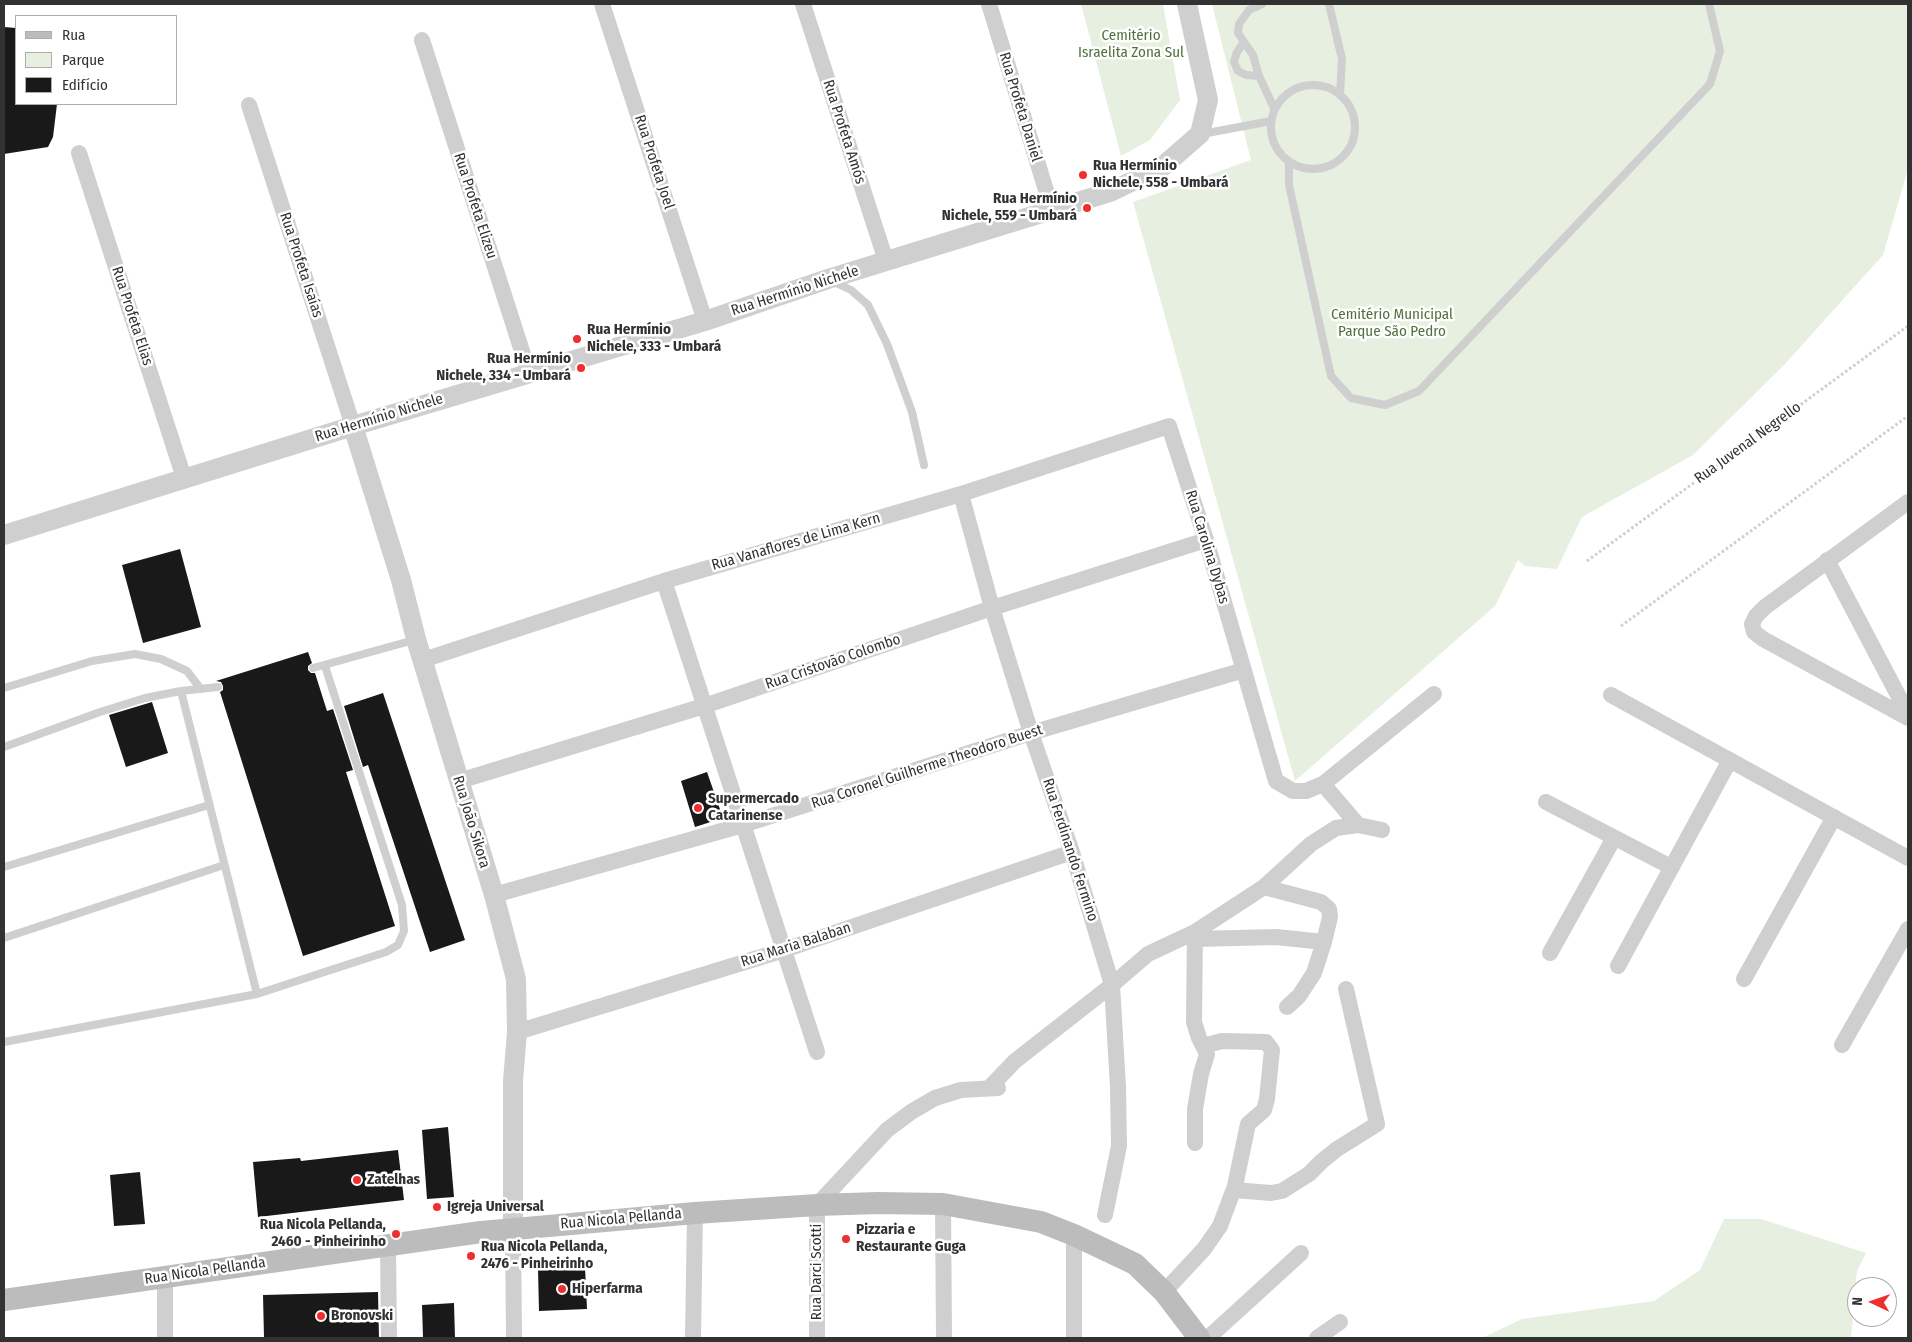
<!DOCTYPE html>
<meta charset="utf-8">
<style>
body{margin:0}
#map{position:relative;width:1912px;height:1342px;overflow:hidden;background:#fff;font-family:"Fira Sans Condensed",sans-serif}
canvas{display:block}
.frame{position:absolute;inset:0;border:5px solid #323232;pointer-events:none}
.legend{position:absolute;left:15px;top:15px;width:162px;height:90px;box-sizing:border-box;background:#fff;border:1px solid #adadad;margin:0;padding:6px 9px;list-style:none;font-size:15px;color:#323232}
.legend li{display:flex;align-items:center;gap:10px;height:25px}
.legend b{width:25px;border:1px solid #adadad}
.north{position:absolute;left:1847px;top:1277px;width:50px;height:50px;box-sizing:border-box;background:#fff;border:1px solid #adadad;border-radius:50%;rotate:273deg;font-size:14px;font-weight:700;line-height:20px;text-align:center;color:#323232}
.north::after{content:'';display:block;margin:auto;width:18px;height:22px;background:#ef2e2f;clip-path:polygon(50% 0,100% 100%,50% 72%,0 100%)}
</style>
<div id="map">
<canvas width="1912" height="1342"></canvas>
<div class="frame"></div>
<ul class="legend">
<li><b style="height:6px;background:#bcbcbc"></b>Rua</li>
<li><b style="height:14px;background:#e7efe0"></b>Parque</li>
<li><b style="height:14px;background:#191919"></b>Edifício</li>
</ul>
<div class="north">N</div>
</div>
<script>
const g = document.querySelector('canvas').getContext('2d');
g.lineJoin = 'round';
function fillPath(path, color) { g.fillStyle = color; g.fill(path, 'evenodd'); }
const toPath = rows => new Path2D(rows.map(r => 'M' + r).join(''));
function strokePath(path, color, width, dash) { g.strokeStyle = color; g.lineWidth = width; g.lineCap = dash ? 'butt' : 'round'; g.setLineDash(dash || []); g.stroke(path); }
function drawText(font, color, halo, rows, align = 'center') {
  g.font = font + ' "Fira Sans Condensed",sans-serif'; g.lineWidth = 5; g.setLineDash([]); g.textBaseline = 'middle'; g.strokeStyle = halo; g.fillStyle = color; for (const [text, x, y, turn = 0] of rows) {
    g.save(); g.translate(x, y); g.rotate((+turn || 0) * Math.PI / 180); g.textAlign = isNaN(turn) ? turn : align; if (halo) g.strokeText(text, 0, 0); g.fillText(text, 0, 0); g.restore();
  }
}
fillPath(toPath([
 [1081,4,1163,4,1180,100,1150,140,1121,156],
 [1212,4,1908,4,1908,169,1883,255,1785,364,1693,455,1582,517,1557,569,1525,566,1518,560,1495,606,1295,781,1133,202,1251,160],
 [1724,1219,1761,1219,1866,1253,1857,1271,1851,1338,1485,1338,1484,1337,1522,1319,1654,1301,1700,1270]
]), '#e7efe0');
fillPath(toPath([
 [4,27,16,28,16,104,57,104,53,137,48,147,4,154],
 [180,549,201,627,143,643,122,565],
 [308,652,312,663,308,666,308,670,311,673,315,673,327,711,333,709,353,770,346,772,395,926,303,956,220,692,223,690,223,686,221,682,216,681],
 [383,693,465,940,430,952,368,765,363,767,344,706],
 [152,702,168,753,126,767,109,715],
 [707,772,723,818,695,827,681,781],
 [448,1127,454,1197,427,1199,422,1130],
 [398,1150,404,1200,258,1217,253,1162,300,1158,301,1161],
 [140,1172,145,1224,114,1226,110,1175],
 [585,1267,587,1309,539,1311,538,1269],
 [378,1292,379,1338,264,1338,263,1295],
 [454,1303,455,1338,423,1338,422,1305]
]), '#191919');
strokePath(toPath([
 [1587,561,1908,326],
 [1621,626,1908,416]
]), '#cfcfcf', 3, [2.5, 2.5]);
strokePath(toPath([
 [1262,4,1249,10,1239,24,1238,33,1253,55,1259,76,1274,108],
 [1329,4,1342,59,1340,95],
 [1244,42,1237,52,1234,62,1238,71,1246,75,1259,76],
 '1271 127a42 42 0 1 1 84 0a42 42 0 1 1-84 0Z',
 [1202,134,1271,121],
 [1289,162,1289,185,1331,376,1351,398,1385,405,1419,391,1710,84,1720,51,1709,4],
 [834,282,851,290,868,305,887,344,912,412,924,465],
 [313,668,414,640],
 [4,688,92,661,135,654,161,659,187,671,200,688],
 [181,691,257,994],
 [4,747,100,712,145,698,181,691,218,687],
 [4,867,209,805],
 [4,938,224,865],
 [4,1042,257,994,386,952,398,945,404,931,402,905,325,666]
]), '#cfcfcf', 8);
strokePath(toPath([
 [602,4,705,321],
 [803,4,886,261],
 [989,4,1052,210],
 [422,40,529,373],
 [249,105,353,426],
 [79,153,184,478],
 [961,494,992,608,1031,733,1072,852,1112,985,1118,1087,1119,1146,1105,1215],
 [1908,502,1765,607,1756,616,1752,624,1754,632,1763,639,1908,718],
 [1827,560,1908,714],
 [664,581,817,1052],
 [423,660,664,581,961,494,1169,426,1206,540,1276,781,1293,791,1306,791,1323,784,1358,825],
 [1611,695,1908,858],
 [459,781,704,706,992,608,1206,540],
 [1323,784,1434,694],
 [1546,802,1671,867],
 [1264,887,1321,902,1329,909,1330,917,1324,942,1314,973,1299,996,1287,1007],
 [494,895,743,825,1031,733,1244,670],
 [1195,939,1276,937,1324,942],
 [1550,953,1614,838],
 [1618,966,1730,760],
 [1744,979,1834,817],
 [517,1032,784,950,1072,852],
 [1842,1045,1908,929],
 [989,1088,1015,1061,1112,985,1148,954,1195,932,1264,887,1311,844,1336,828,1358,825,1382,830],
 [1195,1143,1195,1109,1201,1074,1207,1054,1199,1038,1194,1022,1195,932],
 [1234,1190,1271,1193,1282,1191,1309,1174,1322,1161,1337,1149,1377,1124,1346,989],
 [943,1204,944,1338],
 [513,1229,514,1338],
 [388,1244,389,1338],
 [1164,1292,1204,1249,1220,1226,1235,1186,1248,1124,1264,1110,1267,1099,1272,1050,1266,1042,1222,1041,1203,1046],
 [165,1338,165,1277],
 [693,1338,695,1213],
 [817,1338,817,1205,887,1130,911,1112,935,1098,961,1090,998,1088],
 [1074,1338,1074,1235],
 [1208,1338,1301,1253],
 [1317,1338,1340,1322]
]), '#cfcfcf', 16);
strokePath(toPath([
 [353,426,401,580,416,639,494,895,516,979,517,1032,513,1081,513,1229],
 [4,535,353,426,705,321,828,279,1110,192,1162,167,1200,134,1208,100,1187,4]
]), '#cfcfcf', 20);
strokePath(toPath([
 [4,1300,481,1232,695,1213,817,1205,878,1203,943,1204,1041,1222,1074,1235,1135,1264,1164,1292,1199,1338]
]), '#bcbcbc', 22);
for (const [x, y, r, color] of [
 [1083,175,5,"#ef2e2f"],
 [1087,208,5,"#ef2e2f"],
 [577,339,5,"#ef2e2f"],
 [581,368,5,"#ef2e2f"],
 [698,808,5,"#ef2e2f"],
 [357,1180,5,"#ef2e2f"],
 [437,1207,5,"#ef2e2f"],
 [396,1234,5,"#ef2e2f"],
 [846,1239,5,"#ef2e2f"],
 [471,1256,5,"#ef2e2f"],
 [562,1289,5,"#ef2e2f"],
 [321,1316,5,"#ef2e2f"]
]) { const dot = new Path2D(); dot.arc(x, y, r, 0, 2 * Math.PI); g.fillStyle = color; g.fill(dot); strokePath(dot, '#fff', 2); }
drawText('15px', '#51713c', '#fff', [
 ["Cemitério",1131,36],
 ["Israelita Zona Sul",1131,53],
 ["Cemitério Municipal",1392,315],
 ["Parque São Pedro",1392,332]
]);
drawText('15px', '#323232', '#fff', [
 ["Rua Profeta Daniel",1020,107,73],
 ["Rua Profeta Amós",844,132,72],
 ["Rua Profeta Joel",654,162,72],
 ["Rua Profeta Elizeu",475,206,72],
 ["Rua Profeta Isaías",301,265,72],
 ["Rua Hermínio Nichele",795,291,-18],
 ["Rua Profeta Elias",132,316,72],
 ["Rua Hermínio Nichele",379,418,-17],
 ["Rua Juvenal Negrello",1748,443,-36],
 ["Rua Vanaflores de Lima Kern",796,542,-16],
 ["Rua Carolina Dybas",1207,547,73],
 ["Rua Cristovão Colombo",833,662,-19],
 ["Rua Coronel Guilherme Theodoro Buest",927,767,-18],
 ["Rua João Sikora",471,822,73],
 ["Rua Ferdinando Fermino",1070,850,72],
 ["Rua Maria Balaban",796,945,-18],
 ["Rua Nicola Pellanda",621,1219,-5],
 ["Rua Nicola Pellanda",205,1271,-8],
 ["Rua Darci Scotti",817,1272,-90]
]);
drawText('bold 15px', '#323232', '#fff', [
 ["Rua Hermínio",1093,166],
 ["Nichele, 558 - Umbará",1093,183],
 ["Rua Hermínio",1077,199,"right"],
 ["Nichele, 559 - Umbará",1077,216,"right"],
 ["Rua Hermínio",587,330],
 ["Nichele, 333 - Umbará",587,347],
 ["Rua Hermínio",571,359,"right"],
 ["Nichele, 334 - Umbará",571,376,"right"],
 ["Supermercado",708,799],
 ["Catarinense",708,816],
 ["Zatelhas",367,1180],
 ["Igreja Universal",447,1207],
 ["Rua Nicola Pellanda,",386,1225,"right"],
 ["2460 - Pinheirinho",386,1242,"right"],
 ["Pizzaria e",856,1230],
 ["Restaurante Guga",856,1247],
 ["Rua Nicola Pellanda,",481,1247],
 ["2476 - Pinheirinho",481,1264],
 ["Hiperfarma",572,1289],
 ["Bronovski",331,1316]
], 'left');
</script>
